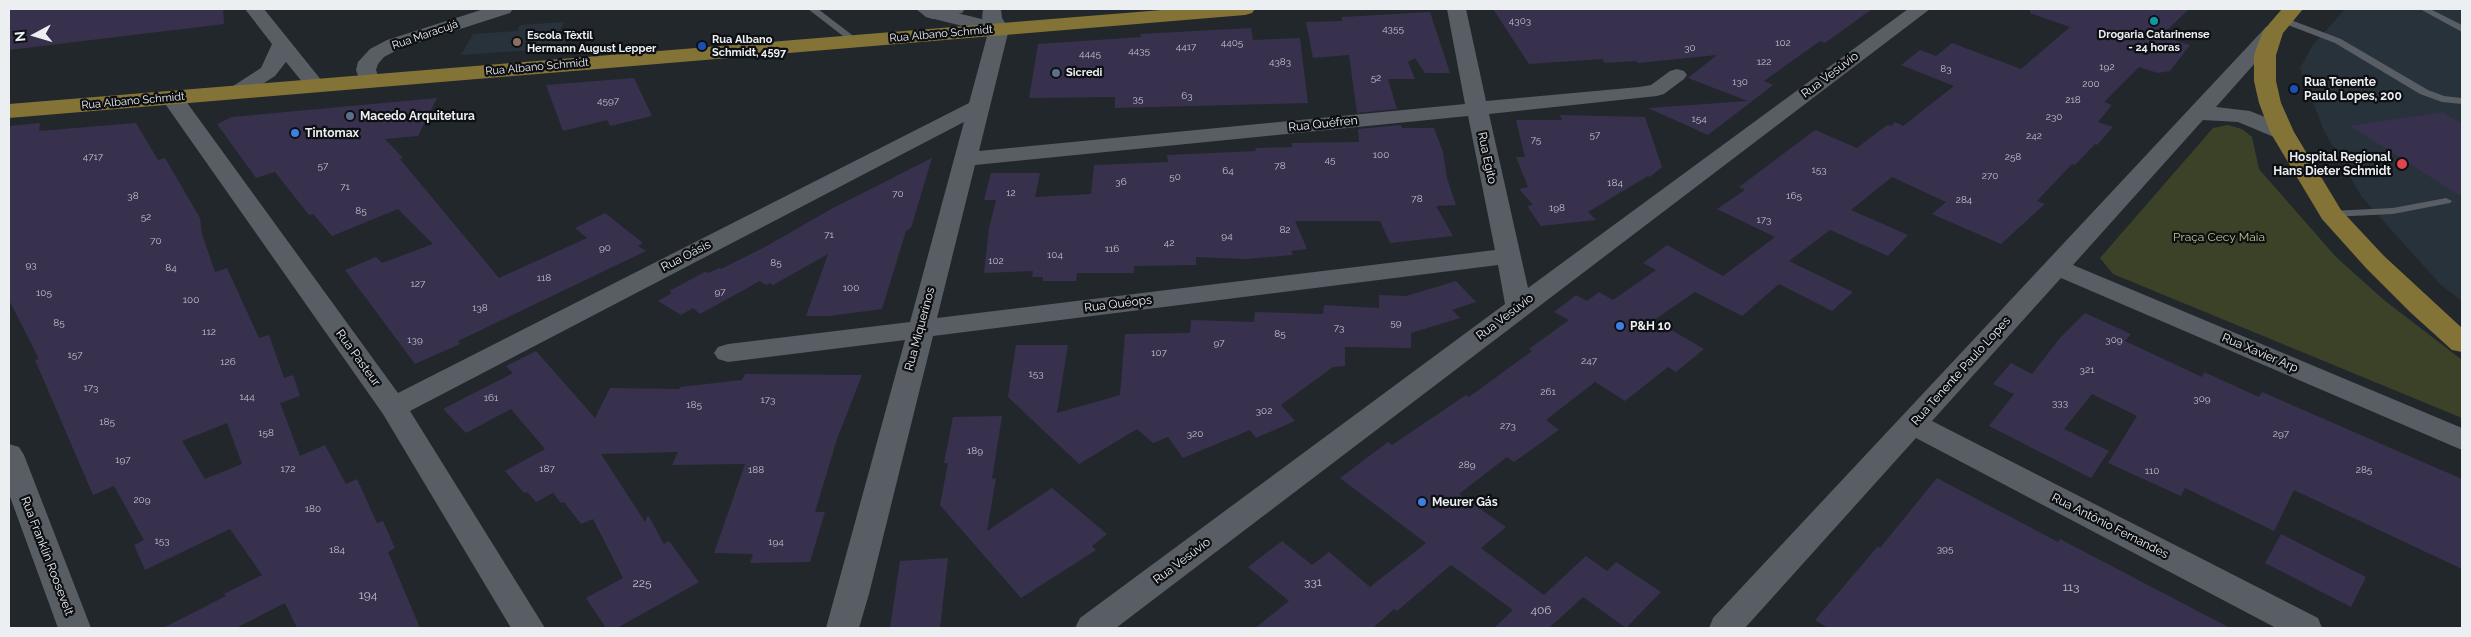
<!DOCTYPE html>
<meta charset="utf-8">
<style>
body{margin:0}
#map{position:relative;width:2471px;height:637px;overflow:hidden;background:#22272c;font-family:Raleway,sans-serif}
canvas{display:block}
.frame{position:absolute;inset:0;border:10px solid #eceff2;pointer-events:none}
.north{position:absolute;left:10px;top:10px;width:50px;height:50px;-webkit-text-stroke:4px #0d0f12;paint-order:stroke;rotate:264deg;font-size:14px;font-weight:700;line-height:20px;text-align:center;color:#eceff2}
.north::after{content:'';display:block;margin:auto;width:18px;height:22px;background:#eceff2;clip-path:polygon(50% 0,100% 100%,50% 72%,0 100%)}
</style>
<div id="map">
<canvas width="2471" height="637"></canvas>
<div class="frame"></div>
<div class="north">N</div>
</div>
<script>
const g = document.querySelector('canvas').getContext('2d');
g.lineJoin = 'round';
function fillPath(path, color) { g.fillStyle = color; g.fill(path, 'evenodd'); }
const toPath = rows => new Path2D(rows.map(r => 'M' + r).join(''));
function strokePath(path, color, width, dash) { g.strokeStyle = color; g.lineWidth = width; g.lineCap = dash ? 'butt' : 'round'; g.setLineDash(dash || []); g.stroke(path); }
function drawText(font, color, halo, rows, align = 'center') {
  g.font = font + ' Raleway,sans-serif'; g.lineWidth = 4.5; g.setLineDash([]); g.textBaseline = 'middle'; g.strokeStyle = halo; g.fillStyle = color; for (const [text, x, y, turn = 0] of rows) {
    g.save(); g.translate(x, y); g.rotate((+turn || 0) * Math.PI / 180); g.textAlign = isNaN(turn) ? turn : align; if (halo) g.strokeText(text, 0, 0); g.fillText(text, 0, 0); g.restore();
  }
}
fillPath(toPath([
 [2345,9,2462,9,2462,301,2440,284,2361,196,2324,131,2300,68,2313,45],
 [564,22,558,36,569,36,563,48,461,55,473,34,517,31,520,25]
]), '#28323b');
fillPath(toPath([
 [2228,125,2242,129,2252,137,2259,169,2336,257,2384,300,2462,360,2462,418,2113,274,2100,258,2213,128]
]), '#3b4227');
fillPath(toPath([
 [9,9,223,9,224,24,9,50],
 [1493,9,1872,9,1825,43,1820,41,1764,81,1773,85,1708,135,1648,108,1748,101,1688,78,1717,55,1638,63,1636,61,1605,63,1602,59,1529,64],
 [2030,9,2189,9,2161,36,2190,45,2170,71,2158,73,2139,67,2104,102,2112,105,2098,122,2113,127,2097,145,2095,144,2075,165,2072,164,2037,201,2045,204,2001,244,1932,214,1946,202,1892,177,1851,210,1908,235,1888,256,1830,230,1789,261,1853,292,1832,311,1779,284,1742,316,1695,292,1654,320,1704,349,1676,372,1668,367,1625,401,1595,382,1546,420,1559,430,1514,462,1507,457,1459,494,1506,527,1481,548,1544,595,1586,556,1607,571,1616,562,1661,592,1626,628,1583,597,1549,628,1494,628,1513,610,1451,565,1397,611,1394,609,1373,628,1255,628,1289,601,1248,567,1282,541,1312,565,1329,552,1370,587,1426,543,1340,478,1388,442,1392,445,1466,395,1469,397,1532,351,1529,349,1569,320,1554,312,1576,295,1587,301,1599,292,1613,300,1656,270,1643,263,1667,245,1723,276,1775,237,1717,209,1745,190,1739,187,1815,130,1857,148,1887,125,1891,126,1895,122,1903,126,1954,86,1901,65,1920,50,1936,56,1952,43,2021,69,2070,27,2030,13],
 [1430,12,1450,73,1425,73,1415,58,1408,62,1415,79,1388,79,1397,109,1357,113,1349,55,1313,58,1306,22,1342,21,1342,17],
 [1251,28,1253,40,1300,38,1308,103,1115,108,1115,97,1029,98,1038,44,1141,37,1140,34],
 [634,78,652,116,610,126,607,120,563,131,546,85],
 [437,98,418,136,385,139,403,158,400,159,499,278,587,238,575,228,605,213,643,243,638,246,646,251,458,341,460,344,415,364,345,270,376,257,382,263,433,244,398,209,332,236,313,214,309,215,275,172,256,178,217,124,232,117],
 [2443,112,2462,124,2462,197,2350,126],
 [1560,115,1645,117,1662,167,1650,177,1648,176,1588,212,1596,220,1541,226,1527,206,1533,205,1519,189,1528,187,1516,157,1525,157,1516,120,1562,120],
 [40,123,39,131,136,123,158,160,165,158,200,218,202,234,215,272,227,268,259,338,269,335,284,378,293,375,300,396,280,403,300,456,325,445,346,484,357,479,377,523,383,521,395,548,388,552,420,628,297,628,285,603,236,628,163,628,226,596,224,594,262,575,230,529,145,570,134,545,144,540,114,486,93,495,35,360,39,359,9,300,9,126],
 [227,423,242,464,205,479,182,441],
 [1401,125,1402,128,1434,128,1443,152,1447,178,1456,205,1436,206,1453,236,1390,243,1380,221,1295,221,1307,249,1291,251,1293,255,1246,259,1196,257,1196,265,1134,266,1134,273,1077,273,1076,281,1043,281,1043,277,1032,277,1033,271,984,273,989,228,996,200,984,200,991,173,1040,173,1035,197,1091,194,1094,165,1168,162,1167,155,1256,151,1255,148,1292,147,1292,143,1359,142,1358,129],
 [932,158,911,228,906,231,882,309,829,316,806,316,828,254,773,285,770,283,766,285,760,281,700,314,693,308,681,315,658,301,672,293,669,291,705,272,708,273,719,268,721,269,765,247,833,208],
 [1456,281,1476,302,1452,310,1460,318,1411,333,1411,348,1345,347,1345,366,1333,367,1281,405,1295,421,1256,438,1250,430,1183,458,1168,437,1153,443,1137,429,1079,464,1008,397,1016,345,1068,345,1057,413,1120,395,1125,334,1190,333,1191,320,1254,322,1255,312,1323,314,1324,305,1379,308,1379,295,1406,296],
 [2085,313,2131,334,2125,341,2202,377,2204,372,2259,397,2262,392,2462,479,2462,569,2294,490,2274,531,2185,488,2181,496,2108,463,2137,416,2092,394,2064,429,2109,451,2091,478,1989,426,2014,394,1993,384,2011,363,2032,374,2060,338],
 [536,351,595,418,610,388,679,389,680,387,742,380,745,374,862,375,837,439,815,512,825,512,810,562,750,563,753,554,714,553,745,464,672,465,678,452,601,454,645,522,648,515,664,544,669,541,699,582,617,628,606,628,586,598,623,578,593,519,581,524,564,502,561,503,553,493,536,502,527,492,524,493,505,471,545,449,511,409,466,433,443,409,513,373,506,366],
 [1002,416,992,479,996,478,987,531,1052,488,1107,534,1092,546,1096,550,1021,598,940,505,948,463,944,463,953,417],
 [1937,478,2058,542,2060,539,2230,628,1828,628,1815,620,1878,546,1880,548],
 [2281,534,2366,577,2351,607,2265,563],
 [948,558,940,628,890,628,900,561]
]), '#37314e');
fillPath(toPath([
 [808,9,818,9,860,41,855,44,852,43,808,9],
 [2420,9,2430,9,2462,25,2462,32,2420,9],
 [2283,17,2341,39,2428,90,2444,96,2462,98,2462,104,2442,102,2420,94,2335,43,2280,22,2280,18,2283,17],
 [2446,198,2452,201,2450,203,2393,214,2331,217,2325,214,2331,211,2393,208,2446,198]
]), '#585e63');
fillPath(toPath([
 [245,9,264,9,322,81,326,85,322,89,315,91,308,89,286,62,275,76,244,96,237,98,230,96,226,92,230,88,261,68,272,44,245,9],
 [484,9,513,9,510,13,401,48,384,57,378,64,376,70,380,81,377,85,370,87,363,85,360,81,356,70,358,62,370,49,387,40,484,9],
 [926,9,965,9,962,13,933,19,926,17,923,13,926,9],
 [983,9,1001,9,1002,18,1009,29,979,151,1465,104,1447,9,1466,9,1486,101,1639,87,1651,85,1670,71,1677,69,1684,71,1687,75,1684,79,1664,94,1657,96,1489,114,1528,288,1908,9,1930,9,1116,628,1075,628,1080,618,1505,304,1498,265,933,336,869,594,859,628,826,628,905,340,728,362,718,359,714,353,718,347,728,344,910,322,964,122,410,411,545,628,511,628,383,414,161,98,164,93,172,92,180,93,398,393,969,103,989,29,982,18,983,9],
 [1468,116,1495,250,937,318,975,165,1468,116],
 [2273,25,2280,27,2283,31,2280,35,2216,107,2250,111,2290,127,2293,132,2290,137,2282,139,2274,137,2238,122,2203,120,2073,265,2462,428,2462,450,2061,278,1932,421,2318,618,2322,628,2276,628,1916,438,1745,628,1709,628,1713,618,2266,27,2273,25],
 [9,444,19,447,24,455,91,628,58,628,9,494,9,444]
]), '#585e63');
fillPath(toPath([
 [916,9,941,9,1006,25,1009,29,1006,33,999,35,926,17,916,9]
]), '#585e63');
fillPath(toPath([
 [1174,9,1255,9,1252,13,1245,15,9,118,9,104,1174,9],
 [2282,9,2303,9,2283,33,2276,55,2276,81,2281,103,2294,132,2341,210,2384,256,2462,328,2462,352,2452,350,2410,312,2366,268,2322,219,2270,132,2259,103,2254,81,2254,55,2263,31,2282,9]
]), '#847337');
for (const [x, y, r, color] of [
 [2154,21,5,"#0f9aa8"],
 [517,42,5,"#8d6e63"],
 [702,46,5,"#1a4fb4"],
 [1056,73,5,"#5c6f8a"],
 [2294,89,5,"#1a4fb4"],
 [350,116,5,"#5c6f8a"],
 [295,133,5,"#3f7fe0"],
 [2402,164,6,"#e0444e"],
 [1620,326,5,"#3f7fe0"],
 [1422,502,5,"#3f7fe0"]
]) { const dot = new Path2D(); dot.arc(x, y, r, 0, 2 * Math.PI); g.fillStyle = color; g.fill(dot); strokePath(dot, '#0d0f12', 2); }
drawText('10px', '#bfc0c9', null, [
 ["4303",1520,21],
 ["4355",1393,29],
 ["4405",1232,43],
 ["102",1783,43],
 ["4417",1186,47],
 ["30",1690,48],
 ["4435",1139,51],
 ["4445",1090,54],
 ["4383",1280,62],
 ["122",1764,62],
 ["192",2107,67],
 ["83",1946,69],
 ["52",1376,78],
 ["130",1740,82],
 ["200",2091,84],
 ["63",1187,96],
 ["35",1138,99],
 ["218",2073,100],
 ["4597",608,101],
 ["230",2054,117],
 ["154",1699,119],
 ["57",1595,135],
 ["242",2034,136],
 ["75",1536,140],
 ["100",1381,155],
 ["4717",93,157],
 ["258",2013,157],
 ["45",1330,160],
 ["57",323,166],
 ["78",1280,166],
 ["153",1819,170],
 ["64",1228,171],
 ["270",1990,176],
 ["50",1175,177],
 ["36",1121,182],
 ["184",1615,183],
 ["71",345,187],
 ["12",1011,193],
 ["70",898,194],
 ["38",133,196],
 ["165",1794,196],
 ["78",1417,199],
 ["284",1964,200],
 ["198",1557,208],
 ["85",361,211],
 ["52",146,217],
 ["173",1764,220],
 ["82",1285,230],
 ["71",829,235],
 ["94",1227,236],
 ["70",156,241],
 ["42",1169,243],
 ["90",605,248],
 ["116",1112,249],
 ["104",1055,255],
 ["102",996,261],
 ["85",776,263],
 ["93",31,265],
 ["84",171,268],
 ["118",544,278],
 ["127",418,284],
 ["100",851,288],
 ["97",720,292],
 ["105",44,293],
 ["100",191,300],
 ["138",480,308],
 ["85",59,323],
 ["59",1396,323],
 ["73",1339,328],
 ["112",209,332],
 ["85",1280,334],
 ["139",415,340],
 ["309",2114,340],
 ["97",1219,343],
 ["107",1159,353],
 ["157",75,355],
 ["247",1589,361],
 ["126",228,362],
 ["321",2087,370],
 ["153",1036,374],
 ["173",91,388],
 ["261",1548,392],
 ["144",247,397],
 ["161",491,398],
 ["309",2202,399],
 ["173",768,400],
 ["333",2060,403],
 ["185",694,405],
 ["302",1264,411],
 ["185",107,422],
 ["273",1508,426],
 ["158",266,433],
 ["320",1195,434],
 ["297",2281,434],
 ["189",975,451],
 ["197",123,460],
 ["289",1467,465],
 ["172",288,469],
 ["187",547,469],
 ["188",756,470],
 ["285",2364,470],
 ["110",2152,471],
 ["209",142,500],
 ["180",313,509],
 ["153",162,541],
 ["194",776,542],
 ["395",1945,549],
 ["184",337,550]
]);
drawText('11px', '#eceff2', '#0d0f12', [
 ["Rua Albano Schmidt",941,34,-5],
 ["Rua Maracujá",425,35,-19],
 ["Rua Albano Schmidt",537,67,-5],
 ["Rua Albano Schmidt",133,101,-5]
]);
drawText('bold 11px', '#eceff2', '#0d0f12', [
 ["Drogaria Catarinense",2154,35,"center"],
 ["- 24 horas",2154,48,"center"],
 ["Escola Têxtil",527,36],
 ["Hermann August Lepper",527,49],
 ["Rua Albano",712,40],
 ["Schmidt, 4597",712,53],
 ["Sicredi",1066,73]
], 'left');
drawText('12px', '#eceff2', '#0d0f12', [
 ["Rua Vesúvio",1830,75,-37],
 ["Rua Quéfren",1323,124,-6],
 ["Rua Egito",1487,158,78],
 ["Rua Oásis",686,256,-27],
 ["Rua Quéops",1118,304,-7],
 ["Rua Vesúvio",1505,317,-37],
 ["Rua Miquerinos",920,329,-75],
 ["Rua Xavier Arp",2260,353,23],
 ["Rua Pasteur",358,358,54],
 ["Rua Tenente Paulo Lopes",1961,371,-48],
 ["Rua Antônio Fernandes",2110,526,27],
 ["Rua Franklin Roosevelt",47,556,69],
 ["Rua Vesúvio",1182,561,-37]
]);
drawText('bold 12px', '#eceff2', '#0d0f12', [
 ["Rua Tenente",2304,82],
 ["Paulo Lopes, 200",2304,96],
 ["Macedo Arquitetura",360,116],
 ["Tintomax",305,133],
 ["Hospital Regional",2391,157,"right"],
 ["Hans Dieter Schmidt",2391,171,"right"],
 ["P&H 10",1630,326],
 ["Meurer Gás",1432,502]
], 'left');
drawText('12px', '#b8c88d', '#0d0f12', [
 ["Praça Cecy Maia",2219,237]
]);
drawText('12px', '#bfc0c9', null, [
 ["331",1313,582],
 ["225",642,583],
 ["113",2071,587],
 ["194",368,595],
 ["406",1541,610]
]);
</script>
